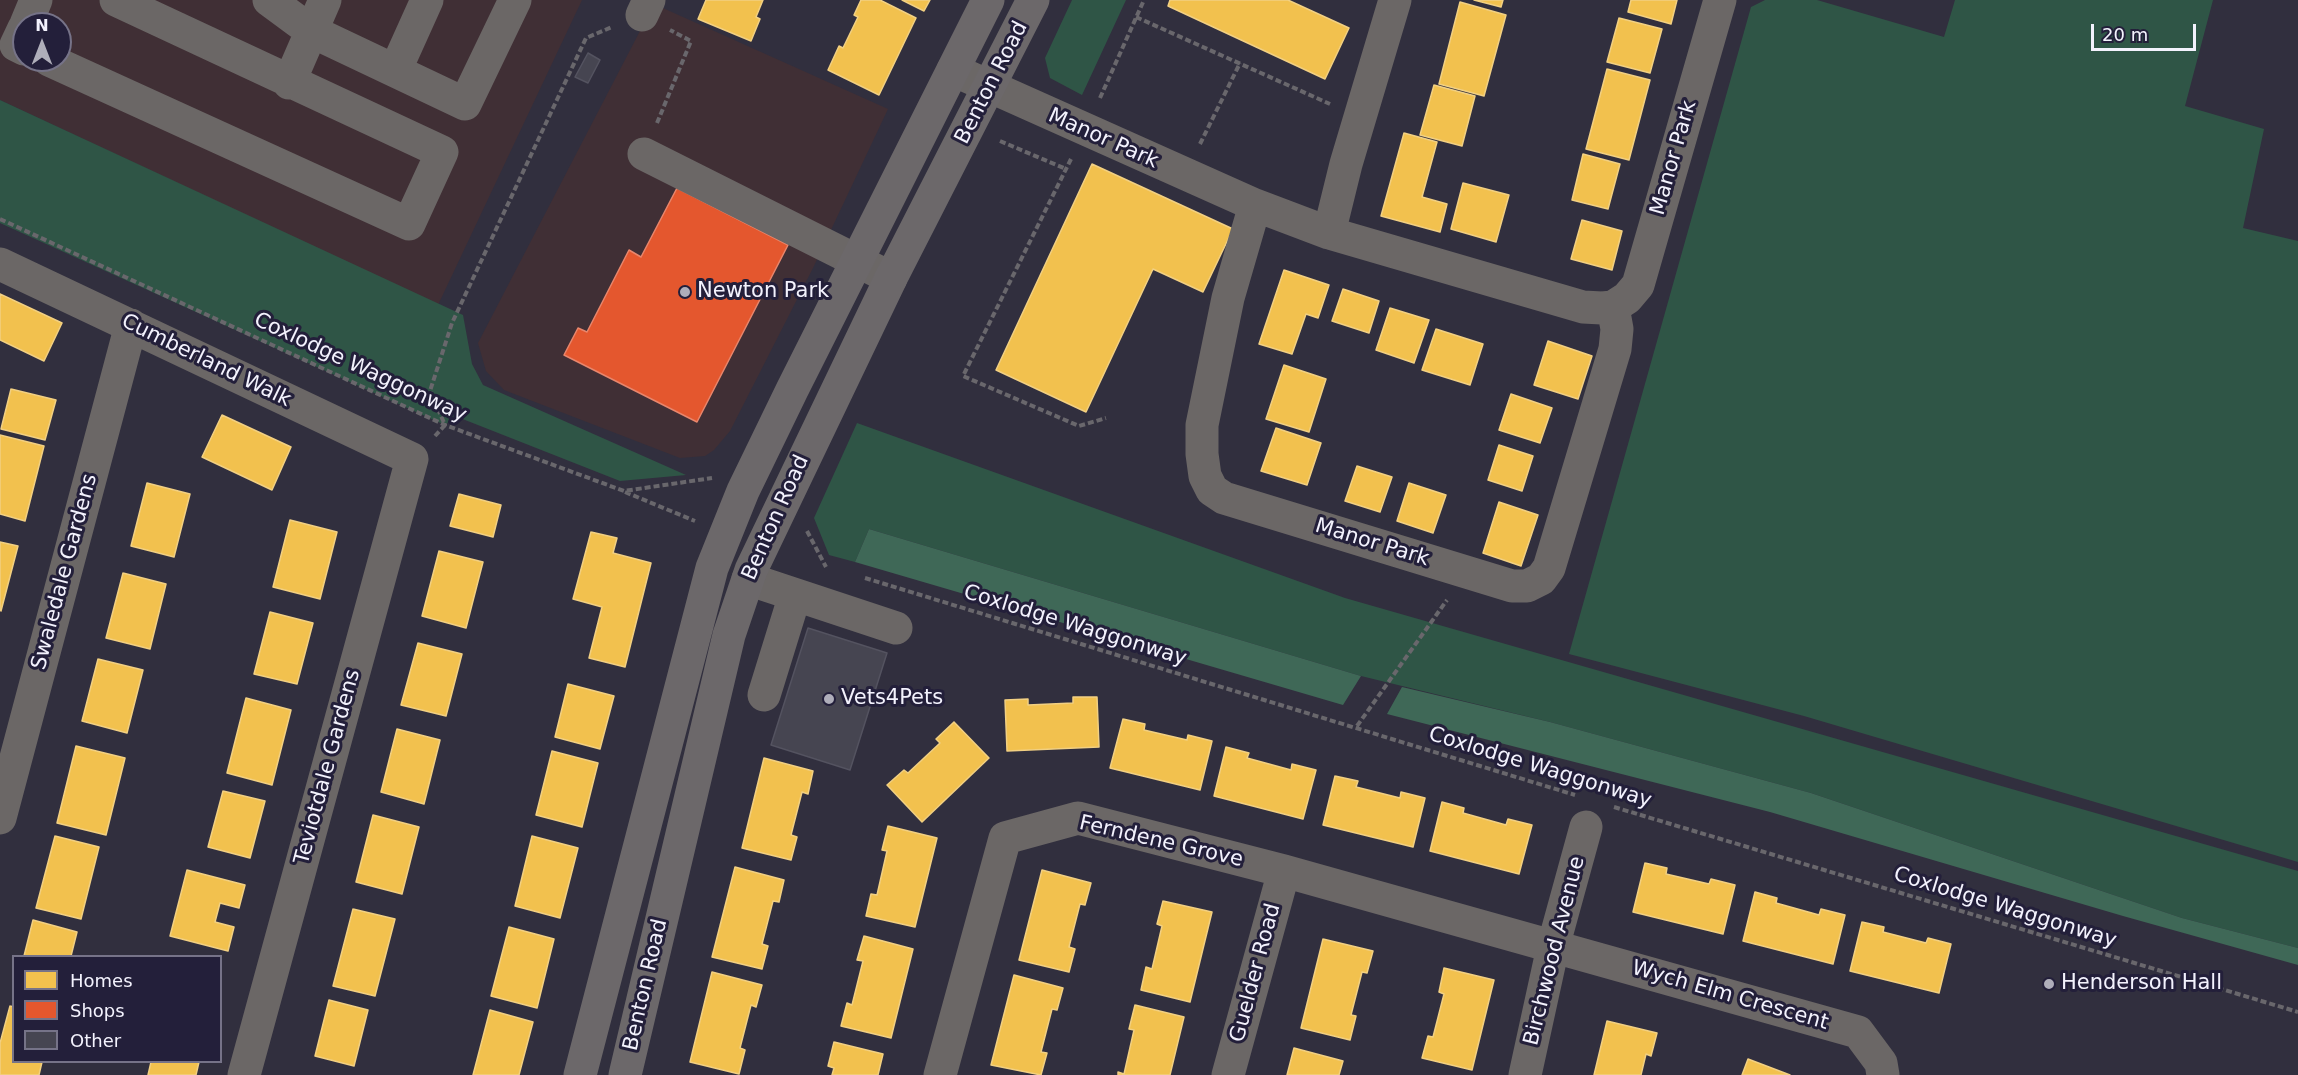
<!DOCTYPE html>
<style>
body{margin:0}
#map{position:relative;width:2298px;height:1075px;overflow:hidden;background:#312f3e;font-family:"DejaVu Sans",sans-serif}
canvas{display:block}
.legend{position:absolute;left:12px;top:955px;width:210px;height:108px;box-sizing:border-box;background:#231f3a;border:2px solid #767388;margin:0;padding:8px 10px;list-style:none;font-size:18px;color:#f3f2fd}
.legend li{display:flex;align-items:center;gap:12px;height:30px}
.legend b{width:30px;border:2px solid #767388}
.north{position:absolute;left:12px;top:12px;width:60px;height:60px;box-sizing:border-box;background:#231f3a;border:2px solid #767388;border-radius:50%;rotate:0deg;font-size:16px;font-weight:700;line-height:24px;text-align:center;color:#f3f2fd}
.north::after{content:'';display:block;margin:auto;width:21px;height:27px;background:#afaeba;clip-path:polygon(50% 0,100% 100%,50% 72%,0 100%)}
.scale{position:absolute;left:2091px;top:24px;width:105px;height:27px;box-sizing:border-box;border:3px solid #f3f2fd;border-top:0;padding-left:8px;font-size:18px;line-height:21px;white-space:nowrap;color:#f3f2fd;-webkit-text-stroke:4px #231f3a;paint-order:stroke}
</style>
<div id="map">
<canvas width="2298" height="1075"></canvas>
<ul class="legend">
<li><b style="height:16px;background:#f2c14e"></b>Homes</li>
<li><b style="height:16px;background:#e4572e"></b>Shops</li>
<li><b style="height:16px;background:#464551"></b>Other</li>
</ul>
<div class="north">N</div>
<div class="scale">20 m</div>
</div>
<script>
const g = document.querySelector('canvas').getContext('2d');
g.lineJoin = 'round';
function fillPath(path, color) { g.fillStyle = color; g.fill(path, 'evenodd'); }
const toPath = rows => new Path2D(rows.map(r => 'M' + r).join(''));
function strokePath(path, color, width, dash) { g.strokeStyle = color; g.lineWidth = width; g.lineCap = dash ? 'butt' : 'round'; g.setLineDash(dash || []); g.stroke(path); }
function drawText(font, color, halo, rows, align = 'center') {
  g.font = font + ' "DejaVu Sans",sans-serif'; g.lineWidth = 6; g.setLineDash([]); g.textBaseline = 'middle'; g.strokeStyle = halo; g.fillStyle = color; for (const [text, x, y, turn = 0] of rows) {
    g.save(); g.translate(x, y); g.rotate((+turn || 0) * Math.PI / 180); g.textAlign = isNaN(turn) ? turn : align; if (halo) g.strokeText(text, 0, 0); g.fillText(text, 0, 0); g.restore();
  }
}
fillPath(toPath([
 [0,0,582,0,438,305,0,100],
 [24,24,60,24,60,60,24,60],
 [654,4,888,109,813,268,730,431,714,450,705,456,680,458,504,390,486,371,478,343]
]), '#402f35');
fillPath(toPath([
 [1072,0,1126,0,1082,95,1050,78,1045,58],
 [1765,0,1817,0,1944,37,1955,0,2213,0,2185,106,2264,129,2243,228,2298,241,2298,862,1804,716,1569,654,1751,7],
 [0,100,463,315,472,364,483,385,686,475,620,481,455,416,445,425,0,223],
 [857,423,1345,598,2298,871,2298,948,2182,918,1811,793,1550,722,1361,676,869,529,855,562,829,555,814,518]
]), '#2f5546');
fillPath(toPath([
 [869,529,1361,676,1343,705,855,562],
 [1402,687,1550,722,1811,793,2182,918,2298,948,2298,965,2123,916,1770,812,1387,714]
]), '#3f6857');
const homes = toPath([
 [706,0,763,0,756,17,760,19,751,41,698,19,706,0],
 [861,0,880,0,916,18,879,95,828,70,839,46,843,48,858,17,854,15,861,0],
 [902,0,930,0,924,11,902,0],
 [1170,0,1288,0,1349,28,1325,79,1168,6,1170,0],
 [1474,0,1503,0,1501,7,1474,0],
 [1631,0,1677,0,1671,24,1628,12,1631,0],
 [1460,2,1506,15,1484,96,1439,84,1460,2],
 [1619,18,1662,29,1650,73,1607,62,1619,18],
 [1607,69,1650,80,1629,160,1586,149,1607,69],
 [1434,85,1475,96,1462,146,1420,135,1434,85],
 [1404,133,1437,142,1422,197,1447,204,1440,232,1381,216,1404,133],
 [1583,154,1620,164,1608,209,1572,200,1583,154],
 [1092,164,1233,229,1203,292,1153,269,1086,412,996,370,1092,164],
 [1463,183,1509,195,1496,242,1451,229,1463,183],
 [1582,220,1622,231,1612,270,1571,259,1582,220],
 [1284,270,1329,285,1318,318,1306,314,1292,354,1259,344,1284,270],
 [1343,289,1379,301,1369,333,1332,321,1343,289],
 [0,294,62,323,44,361,0,340,0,294],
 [1390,308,1429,320,1414,363,1376,350,1390,308],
 [1436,329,1483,344,1470,385,1422,370,1436,329],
 [1548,341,1592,356,1578,399,1534,385,1548,341],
 [1284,365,1326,379,1309,432,1266,419,1284,365],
 [11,389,56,400,45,440,1,429,11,389],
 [1511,394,1552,408,1540,443,1499,430,1511,394],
 [222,415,291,447,272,490,202,457,222,415],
 [1276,428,1321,443,1307,485,1261,471,1276,428],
 [0,435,44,446,25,521,0,514,0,435],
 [1499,445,1533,456,1522,491,1488,480,1499,445],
 [1357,466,1392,477,1380,512,1345,501,1357,466],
 [147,483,190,494,174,557,131,546,147,483],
 [1409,483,1446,495,1433,533,1397,521,1409,483],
 [459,494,501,505,493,537,450,526,459,494],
 [1499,502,1538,515,1521,566,1483,553,1499,502],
 [290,520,337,532,320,599,273,587,290,520],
 [591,532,617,538,613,553,651,563,625,667,589,658,602,607,573,599,591,532],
 [0,542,18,546,1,611,0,610,0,542],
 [439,551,483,562,466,628,422,616,439,551],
 [123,573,166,584,150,649,106,638,123,573],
 [270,612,313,623,297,684,254,674,270,612],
 [418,643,462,654,446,716,401,705,418,643],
 [98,659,143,670,127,733,82,721,98,659],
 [568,684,614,696,600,749,555,737,568,684],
 [1073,697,1097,697,1099,747,1007,751,1005,700,1028,699,1028,705,1073,703,1073,697],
 [246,698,291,710,272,785,227,773,246,698],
 [1123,719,1145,724,1144,730,1187,740,1188,735,1212,741,1200,790,1110,768,1123,719],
 [954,722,989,758,922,822,887,785,904,770,908,773,940,743,936,739,954,722],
 [397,729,440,740,424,804,381,792,397,729],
 [76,746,125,758,106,835,57,823,76,746],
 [1226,747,1249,753,1247,758,1291,770,1292,764,1316,770,1303,819,1214,796,1226,747],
 [552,751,598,763,582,827,536,815,552,751],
 [764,758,813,771,808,794,802,792,791,835,797,837,791,860,742,848,764,758],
 [1335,776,1358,781,1356,787,1400,798,1401,792,1425,798,1413,847,1323,825,1335,776],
 [223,791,265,801,250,858,208,847,223,791],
 [1442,802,1464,808,1463,813,1506,825,1508,819,1532,825,1519,874,1430,851,1442,802],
 [373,815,419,827,402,894,356,882,373,815],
 [888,826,937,838,915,927,866,916,871,894,877,895,887,851,882,850,888,826],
 [55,836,99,847,81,919,36,908,55,836],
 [532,836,578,848,560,918,515,906,532,836],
 [1645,863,1667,868,1666,874,1709,884,1711,879,1735,885,1723,934,1633,912,1645,863],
 [735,867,784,880,779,902,773,901,762,944,768,946,762,969,712,957,735,867],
 [187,870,245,885,239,908,220,903,215,922,234,927,228,951,170,936,187,870],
 [1042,870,1091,883,1085,905,1080,904,1069,947,1075,949,1069,972,1019,960,1042,870],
 [1755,892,1777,898,1776,903,1819,915,1821,909,1845,915,1833,964,1743,941,1755,892],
 [1163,901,1212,912,1190,1002,1141,990,1146,967,1152,969,1162,926,1157,924,1163,901],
 [353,909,395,919,375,996,333,986,353,909],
 [33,920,77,932,71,956,24,956,33,920],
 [1862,922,1884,927,1883,932,1926,943,1928,938,1951,944,1939,993,1850,971,1862,922],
 [509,927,554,939,537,1008,491,996,509,927],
 [864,936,913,949,891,1038,841,1026,847,1003,852,1005,863,961,857,960,864,936],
 [1323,939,1373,951,1367,973,1362,972,1351,1015,1356,1016,1350,1040,1301,1028,1323,939],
 [1444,968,1494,980,1472,1070,1422,1058,1428,1036,1433,1037,1444,994,1439,992,1444,968],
 [712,972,762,985,756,1007,751,1005,740,1048,745,1050,739,1074,690,1062,712,972],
 [1014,975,1063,988,1057,1010,1052,1009,1041,1052,1047,1053,1041,1075,991,1065,1014,975],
 [329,1000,368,1010,354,1066,315,1056,329,1000],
 [1135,1005,1184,1017,1170,1075,1118,1075,1118,1072,1124,1074,1134,1030,1129,1029,1135,1005],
 [10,1006,14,1007,14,1062,42,1062,39,1075,0,1075,0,1043,10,1006],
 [490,1010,533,1022,519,1075,473,1075,490,1010],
 [1607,1021,1657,1033,1651,1056,1646,1054,1641,1075,1594,1075,1607,1021],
 [834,1042,883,1054,878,1075,832,1075,834,1068,828,1066,834,1042],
 [1294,1048,1343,1061,1339,1075,1287,1075,1294,1048],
 [1748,1059,1790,1075,1742,1075,1748,1059],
 [151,1062,199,1062,196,1075,148,1075,151,1062]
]);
fillPath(homes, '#f2c14e');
strokePath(homes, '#f2d082', 1.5);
const shops = toPath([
 [677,188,788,245,697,422,564,355,578,328,587,332,629,250,641,257,677,188]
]);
fillPath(shops, '#e4572e');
strokePath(shops, '#e8866c', 1.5);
const building = toPath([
 [588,53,600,60,588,83,575,77,588,53],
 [808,628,887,653,850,770,771,745,808,628]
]);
fillPath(building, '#464551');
strokePath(building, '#545360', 1.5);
strokePath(toPath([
 [1136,17,1330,104],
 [1100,98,1144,0],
 [657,123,691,41,670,30],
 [1000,141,1066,169],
 [1200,144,1240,63],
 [1071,159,963,376,1079,426,1106,418],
 [0,219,445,425,624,491,712,478],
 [435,436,445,425,430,391,452,323,586,38,612,27],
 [625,492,695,521],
 [807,531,826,567],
 [865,578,1575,795],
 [1357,726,1447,600],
 [1614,807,2298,1012]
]), '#69676c', 4, [6, 3]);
strokePath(toPath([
 [269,0,311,31,465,104,515,0],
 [642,15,649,0],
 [26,24,36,0],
 [24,28,16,45,24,49],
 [49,60,409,224,442,152,116,0],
 [953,70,1255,205,1329,233,1583,307,1602,308,1613,307,1627,298,1638,285,1720,0],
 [395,71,427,0],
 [289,83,325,0],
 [644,154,891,278],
 [1255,205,1228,298,1202,425,1202,454,1205,476,1212,490,1224,498,1512,586,1527,586,1541,579,1549,568,1615,349,1617,329,1613,307],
 [1329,233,1346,164,1395,0],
 [0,264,412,459,244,1075],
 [748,579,896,628],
 [764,695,795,595],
 [0,818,131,325],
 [940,1075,1005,838,1078,818,1284,871,1858,1032,1881,1063,1883,1075],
 [1228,1075,1284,871],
 [1525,1075,1553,947,1586,827]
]), '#6b6766', 33);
strokePath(toPath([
 [580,1075,712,568,743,491,792,390,988,0],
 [625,1075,729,635,751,570,891,278,1033,0]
]), '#6c686a', 33);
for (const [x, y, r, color] of [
 [685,292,6,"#afaeba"],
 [829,699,6,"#afaeba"],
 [2049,984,6,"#afaeba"]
]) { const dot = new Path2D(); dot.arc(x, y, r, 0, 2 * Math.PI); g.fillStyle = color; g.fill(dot); strokePath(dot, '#231f3a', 2); }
drawText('21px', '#f3f2fd', '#231f3a', [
 ["Benton Road",992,83,-63],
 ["Manor Park",1103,139,24],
 ["Manor Park",1674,158,-74],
 ["Cumberland Walk",206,361,26],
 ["Coxlodge Waggonway",360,368,25],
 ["Benton Road",776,518,-66],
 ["Manor Park",1372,543,17],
 ["Swaledale Gardens",65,572,-75],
 ["Coxlodge Waggonway",1075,626,17],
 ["Teviotdale Gardens",328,767,-75],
 ["Coxlodge Waggonway",1540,768,17],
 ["Ferndene Grove",1161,842,13],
 ["Coxlodge Waggonway",2005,908,17],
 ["Birchwood Avenue",1555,951,-76],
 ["Guelder Road",1256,973,-75],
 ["Benton Road",646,985,-77],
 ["Wych Elm Crescent",1730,996,16]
]);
drawText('21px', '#f3f2fd', '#231f3a', [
 ["Newton Park",697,292],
 ["Vets4Pets",841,699],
 ["Henderson Hall",2061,984]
], 'left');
</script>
